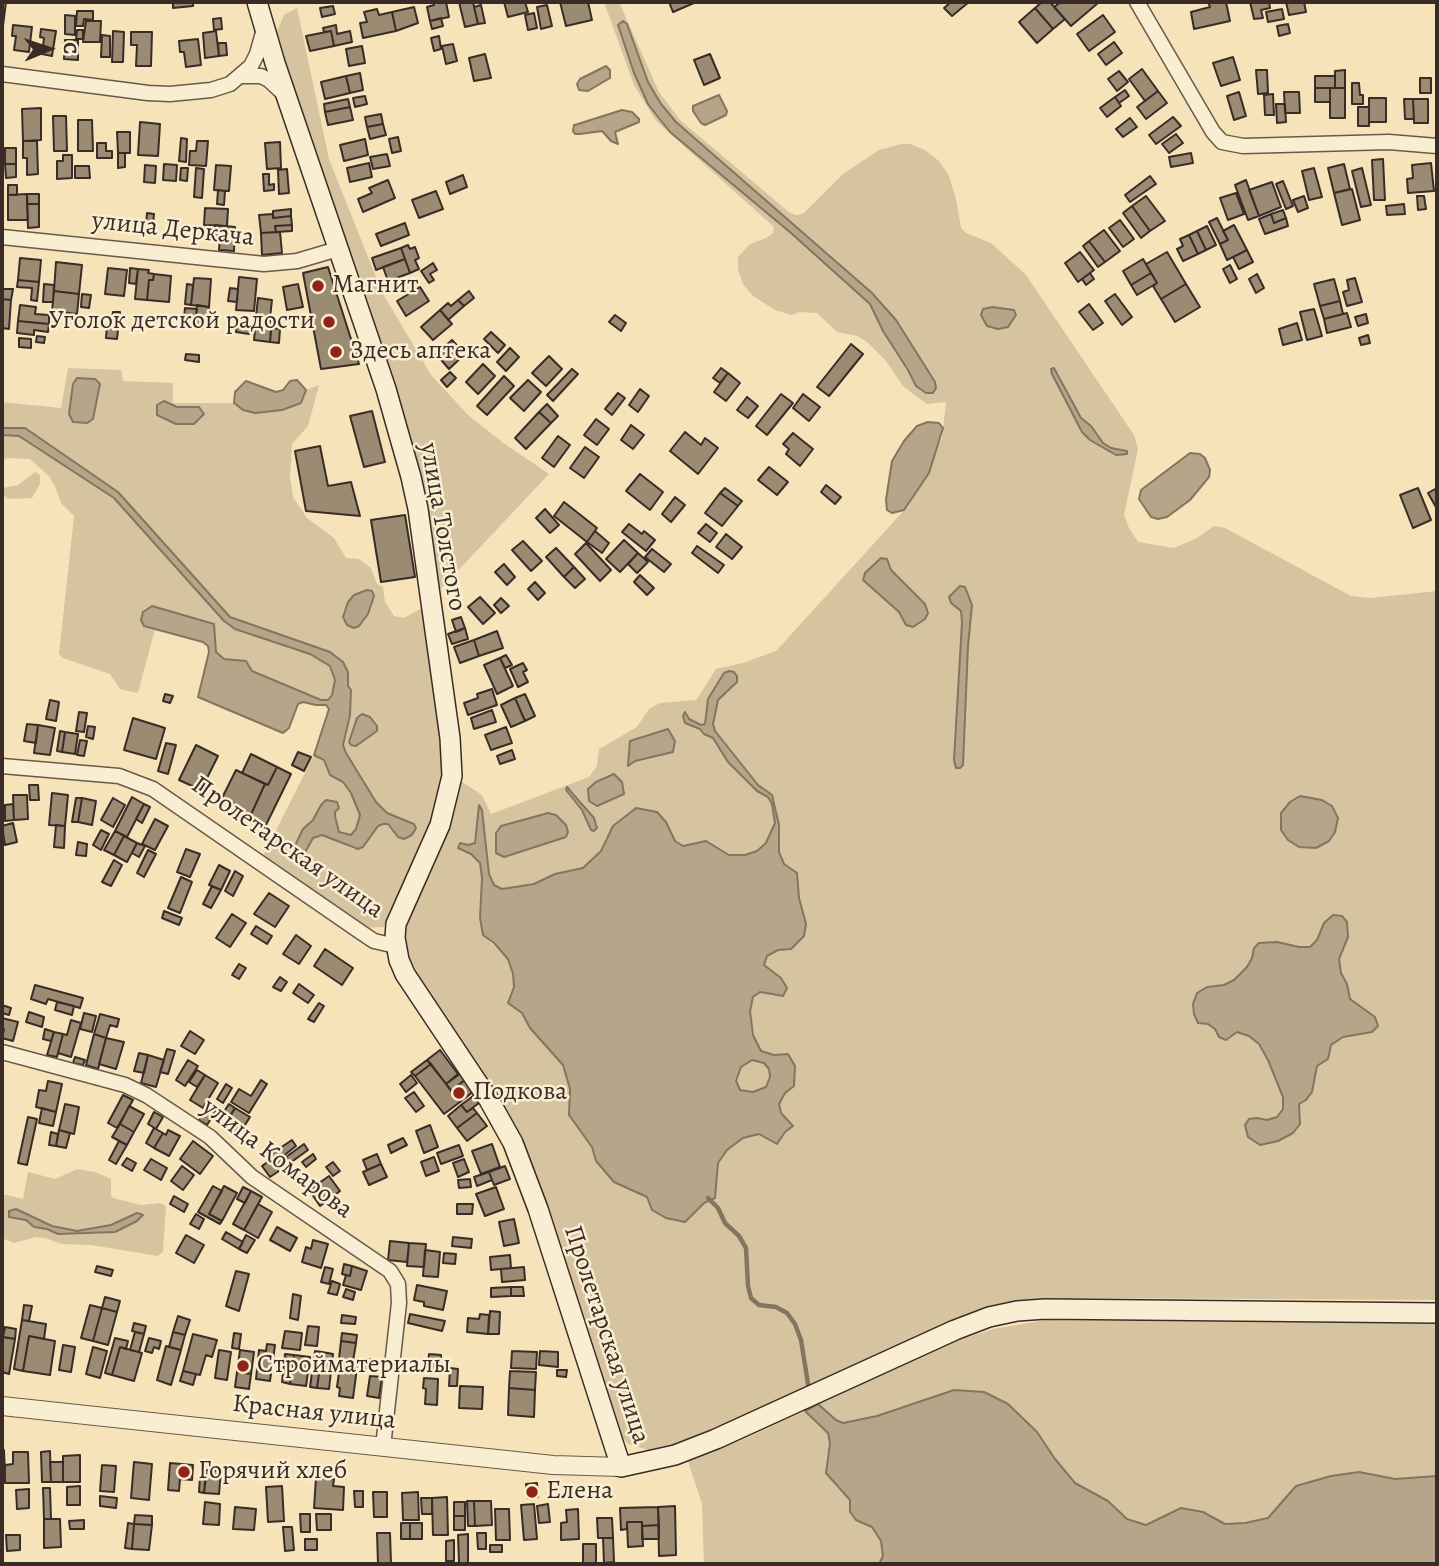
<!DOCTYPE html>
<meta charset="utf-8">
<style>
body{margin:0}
#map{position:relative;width:1439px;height:1566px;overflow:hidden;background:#f6e3ba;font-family:Alegreya,serif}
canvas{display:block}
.frame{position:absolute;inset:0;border:4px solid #392c26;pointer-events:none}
.north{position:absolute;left:14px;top:14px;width:70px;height:70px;-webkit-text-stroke:5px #f9edd2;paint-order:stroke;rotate:88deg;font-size:19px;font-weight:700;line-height:28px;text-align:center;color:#392c26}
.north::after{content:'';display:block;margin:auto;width:24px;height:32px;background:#392c26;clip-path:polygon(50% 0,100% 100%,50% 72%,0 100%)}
</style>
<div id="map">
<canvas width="1439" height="1566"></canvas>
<div class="frame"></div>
<div class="north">С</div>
</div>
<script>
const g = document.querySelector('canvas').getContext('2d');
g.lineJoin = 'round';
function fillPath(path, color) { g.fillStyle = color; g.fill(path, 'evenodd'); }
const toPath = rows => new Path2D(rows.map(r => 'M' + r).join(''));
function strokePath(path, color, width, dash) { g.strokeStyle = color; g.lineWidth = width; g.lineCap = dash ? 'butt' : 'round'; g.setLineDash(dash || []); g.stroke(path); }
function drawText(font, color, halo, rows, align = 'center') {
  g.font = font + ' Alegreya,serif'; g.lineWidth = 5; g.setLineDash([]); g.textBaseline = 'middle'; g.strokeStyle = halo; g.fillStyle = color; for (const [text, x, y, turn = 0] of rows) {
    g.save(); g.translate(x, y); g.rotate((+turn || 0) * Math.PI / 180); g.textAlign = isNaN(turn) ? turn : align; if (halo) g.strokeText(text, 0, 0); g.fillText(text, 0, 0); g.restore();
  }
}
fillPath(toPath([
 [604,2,619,2,659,92,680,120,790,213,797,215,804,213,843,174,879,150,901,144,910,144,925,150,939,161,949,176,956,199,961,228,966,233,991,243,1026,275,1134,435,1138,449,1124,515,1129,528,1138,542,1174,548,1197,538,1214,526,1225,528,1351,596,1371,598,1437,591,1437,1300,1086,1298,1012,1303,971,1313,721,1428,683,1444,655,1452,628,1444,618,1433,528,1164,408,967,403,946,405,927,459,780,482,795,491,814,589,777,597,766,599,749,637,727,649,709,660,703,696,700,716,669,743,663,776,651,908,506,942,438,946,402,927,404,917,397,903,386,886,361,866,341,857,336,837,332,817,313,800,312,791,315,775,310,753,296,743,284,738,269,738,257,750,244,766,238,773,233,774,227,656,121,634,85],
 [627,24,648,82,661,104,676,122,836,260,896,320,935,382,916,386,908,370,883,331,870,304,791,233,671,132,648,104,634,73,619,26],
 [1058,372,1081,418,1091,426,1102,443,1111,448,1126,451,1116,455,1090,440,1082,432,1052,374],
 [887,560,890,570,925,604,928,613,906,625,899,612,863,580],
 [951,603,972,605,968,646,963,765,954,760,962,622,961,611],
 [723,674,728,692,718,699,713,724,715,731,758,785,772,795,779,825,779,852,784,864,797,873,799,898,806,924,804,936,791,949,778,950,767,955,764,965,782,978,787,988,773,996,760,992,753,997,750,1011,753,1035,761,1051,774,1055,788,1054,794,1086,785,1093,779,1104,785,1132,777,1144,759,1134,743,1138,727,1150,718,1163,715,1198,704,1203,685,1221,652,1210,647,1197,596,1161,592,1147,569,1115,570,1089,563,1065,530,1028,522,1013,508,959,483,935,480,918,482,878,480,863,460,843,469,845,475,843,479,807,482,810,489,874,494,885,502,889,534,884,555,874,583,868,601,850,606,837,671,834,675,841,683,846,698,842,721,849,729,855,745,855,757,851,766,843,775,823,772,804,768,797,757,790,728,762,713,738,704,734,701,729,685,723,689,719,701,725,705,724,708,699],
 [630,741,675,741,672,752,628,764],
 [566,790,571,790,579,798,594,818,597,828,594,831,591,830,582,810],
 [1300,796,1322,800,1329,841,1316,848,1299,847,1288,840,1281,829,1282,813],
 [1342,916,1347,922,1348,937,1339,959,1341,973,1347,984,1350,999,1375,1017,1372,1032,1343,1037,1331,1045,1328,1059,1317,1066,1312,1092,1299,1104,1299,1114,1245,1125,1257,1118,1267,1120,1277,1117,1283,1109,1283,1097,1276,1076,1259,1044,1249,1036,1237,1032,1219,1037,1215,1029,1208,1024,1207,987,1224,985,1234,980,1247,967,1252,958,1254,948,1277,942,1299,947,1310,947,1317,940,1324,923],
 [297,8,329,159,382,292,431,375,468,415,502,442,549,474,435,595,327,201,276,33,284,15],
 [68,368,121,370,123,381,173,383,173,403,234,403,238,407,255,413,282,410,301,403,306,390,319,385,308,426,292,444,290,478,293,497,307,518,334,538,346,558,359,559,371,568,377,584,383,587,385,602,394,616,404,618,424,607,446,771,440,804,389,924,383,927,365,928,263,856,314,755,324,760,330,775,343,782,351,793,360,815,356,829,351,835,345,835,339,832,337,828,335,812,321,805,317,815,303,829,295,853,297,854,303,855,313,838,318,836,328,836,353,849,363,847,378,826,383,824,388,824,398,837,414,824,387,813,376,802,346,753,343,745,350,715,351,690,348,686,348,672,343,662,230,617,118,492,25,428,2,428,2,402,61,408],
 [174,406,199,407,194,424,176,424,161,417],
 [2,435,19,436,114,498,191,581,216,613,235,629,310,654,330,666,335,680,332,695,328,700,321,700,252,671,246,661,224,659,216,653,214,624,144,626,155,629,138,693,120,689,110,674,63,658,59,654,74,516,61,503,55,486,49,476,30,459,6,458,2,463],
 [35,472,40,475,40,484,32,498,8,499,2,494,3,488,18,485],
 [752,1060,764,1063,769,1069,770,1077,766,1088,753,1092,740,1090,736,1081,741,1067],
 [77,1169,95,1172,111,1179,111,1195,113,1198,141,1205,160,1203,166,1206,163,1252,158,1256,91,1245,61,1244,45,1238,36,1237,14,1243,2,1238,2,1194,23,1199,28,1172,55,1179],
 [16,1209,52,1226,77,1231,111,1225,132,1215,142,1218,115,1232,58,1234,47,1229,34,1227,26,1220,9,1217,8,1213],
 [1046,1320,1437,1324,1437,1476,1395,1479,1359,1472,1296,1486,1268,1518,1245,1523,1225,1524,1203,1512,1181,1508,1146,1525,1127,1519,1108,1501,1075,1483,1055,1459,902,1406,877,1416,843,1423,836,1420,818,1404,962,1339,993,1329],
 [805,1411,828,1433,830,1443,826,1460,835,1485,850,1500,850,1512,856,1520,872,1527,881,1541,883,1556,879,1564,704,1564,702,1504,688,1461,744,1439]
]), '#d6c4a1');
const water = toPath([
 [623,21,627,24,648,82,661,104,676,122,872,293,896,320,935,382,936,388,933,393,926,393,916,386,908,370,883,331,870,304,791,233,670,132,658,117,648,104,634,73,618,25,623,21],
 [606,66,610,70,610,78,588,91,579,90,577,84,580,79,606,66],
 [719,95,727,111,726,115,705,125,701,123,693,111,693,106,719,95],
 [622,110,632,112,639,119,639,122,615,132,618,144,611,141,602,131,580,134,575,134,573,131,574,125,578,124,622,110],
 [992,307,1014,310,1016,315,1008,327,998,329,987,326,981,315,983,309,992,307],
 [1054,368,1081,418,1091,426,1103,443,1111,448,1127,451,1127,454,1116,455,1090,440,1082,432,1052,374,1051,369,1054,368],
 [77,378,95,379,100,384,93,419,87,423,73,422,69,414,73,384,77,378],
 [297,380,306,390,301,403,282,410,255,413,243,410,234,403,235,392,246,381,276,392,283,390,290,381,297,380],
 [164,401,177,407,199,407,204,414,194,424,176,424,157,415,157,405,164,401],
 [928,422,939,423,943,428,929,473,904,510,892,513,887,510,886,500,892,461,904,441,917,426,928,422],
 [2,428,25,428,118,492,230,617,330,652,343,662,348,672,348,686,351,690,350,715,343,745,346,753,376,802,387,813,414,824,416,828,412,835,404,839,398,837,388,824,383,824,378,826,363,847,358,849,322,835,313,838,303,856,295,853,293,850,303,829,313,820,321,805,326,800,337,802,339,808,335,812,335,816,339,832,351,835,356,829,360,815,351,793,343,782,330,775,324,760,314,755,329,709,326,705,316,705,303,702,298,704,289,728,283,733,198,697,209,652,208,646,203,642,144,626,141,620,143,612,152,606,214,624,216,652,224,659,246,661,252,671,321,700,328,700,332,695,335,680,330,666,310,654,235,629,224,621,114,498,19,436,2,435,2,428],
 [1190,453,1200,454,1205,458,1210,470,1209,477,1190,500,1167,517,1158,519,1151,517,1139,499,1141,490,1190,453],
 [881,558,887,559,891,570,925,604,928,613,925,619,913,627,906,625,899,612,863,580,865,573,881,558],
 [960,586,965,587,972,605,968,646,963,765,960,768,956,768,954,760,962,622,961,611,951,603,949,597,960,586],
 [367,590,372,591,374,596,368,614,359,626,354,628,347,625,343,617,348,602,354,595,367,590],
 [729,671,734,672,737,676,737,682,718,700,713,724,715,731,758,785,772,795,779,825,779,852,784,864,797,873,799,898,806,924,804,936,791,949,778,950,767,956,764,965,781,978,787,988,783,996,760,992,753,997,750,1011,753,1035,761,1051,774,1055,788,1054,795,1066,794,1086,785,1093,779,1104,781,1113,793,1126,785,1132,777,1144,759,1134,743,1138,727,1150,718,1163,715,1198,704,1203,685,1222,666,1218,652,1210,647,1197,614,1182,596,1161,592,1147,569,1115,570,1089,563,1065,530,1028,522,1013,508,1003,514,987,513,974,508,959,494,943,483,935,480,918,482,878,480,863,471,854,458,848,460,843,468,845,475,843,479,805,482,810,489,874,494,885,502,889,534,884,555,874,583,868,601,851,613,826,636,808,657,812,666,822,675,841,683,846,706,841,729,855,745,855,757,851,766,843,775,823,772,804,768,797,757,791,728,762,713,738,704,734,700,729,685,723,683,716,685,712,689,719,701,725,705,724,708,699,724,673,729,671],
 [752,1060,764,1063,769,1069,770,1077,766,1087,753,1092,740,1090,736,1081,741,1067,752,1060],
 [362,714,370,717,377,726,377,731,356,746,351,745,349,742,357,718,362,714],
 [668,729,675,741,673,752,635,761,628,766,630,741,668,729],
 [614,774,622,782,624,794,597,806,589,801,588,789,596,782,614,774],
 [567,787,594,818,597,828,594,831,591,830,582,810,566,790,567,787],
 [1300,796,1322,800,1332,806,1338,818,1335,832,1329,841,1316,848,1299,847,1288,840,1281,830,1281,813,1290,802,1300,796],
 [548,813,556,815,566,825,568,832,566,837,504,857,496,853,496,833,501,826,548,813],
 [1333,915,1342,916,1347,922,1348,937,1339,959,1341,973,1347,984,1350,999,1375,1017,1378,1026,1372,1032,1343,1037,1331,1045,1328,1059,1317,1066,1312,1092,1306,1100,1299,1104,1300,1124,1293,1133,1278,1141,1260,1145,1248,1137,1245,1125,1249,1119,1257,1118,1267,1120,1277,1117,1283,1109,1283,1097,1268,1060,1259,1044,1249,1036,1237,1032,1226,1040,1219,1037,1215,1029,1208,1024,1198,1023,1194,1014,1193,1004,1197,993,1207,987,1224,985,1234,980,1247,967,1252,958,1254,948,1259,943,1277,942,1299,947,1310,947,1317,940,1324,923,1333,915],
 [16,1209,52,1226,77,1231,111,1225,137,1213,143,1215,137,1221,115,1232,58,1234,47,1229,34,1227,26,1220,9,1217,9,1211,16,1209],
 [954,1390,984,1392,1008,1404,1037,1432,1055,1459,1075,1483,1108,1501,1127,1519,1146,1525,1181,1508,1203,1512,1225,1524,1245,1523,1268,1518,1296,1486,1331,1476,1359,1472,1395,1479,1437,1476,1437,1564,879,1564,883,1556,881,1541,872,1527,856,1520,850,1512,850,1500,826,1473,830,1443,828,1433,805,1411,818,1404,836,1420,843,1423,877,1416,954,1390]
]);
fillPath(water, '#b6a588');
strokePath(water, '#847561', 2);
strokePath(toPath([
 [708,1198,718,1208,725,1223,739,1236,746,1248,748,1286,751,1298,759,1305,776,1307,787,1313,795,1324,801,1340,809,1390]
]), '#847561', 4.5);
const building = toPath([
 [2,2,6,2,2,34,2,2],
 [173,2,193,2,193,6,173,8,173,2],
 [434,2,446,2,449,17,430,21,427,7,434,5,434,2],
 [459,2,473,2,478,24,465,27,459,2],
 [504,2,525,2,528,12,508,17,504,2],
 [560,2,588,2,592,20,566,26,560,2],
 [669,2,694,2,694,3,673,12,669,2],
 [951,2,969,2,952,16,944,8,951,2],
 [1042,2,1050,2,1065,19,1053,29,1035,8,1042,2],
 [1061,2,1096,2,1098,3,1071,26,1054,7,1061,2],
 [1208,2,1226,2,1230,21,1194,29,1191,12,1210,7,1208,2],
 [1250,2,1269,2,1270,8,1261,10,1263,18,1254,19,1250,2],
 [1286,2,1304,2,1306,12,1289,15,1286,2],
 [481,5,485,23,478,24,474,7,481,5],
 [547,5,552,26,541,29,537,7,547,5],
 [333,6,335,14,322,17,320,8,333,6],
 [414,7,418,23,396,31,392,12,414,7],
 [1035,8,1053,29,1037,43,1019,22,1035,8],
 [377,9,379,15,392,12,396,31,363,38,360,23,367,22,364,12,377,9],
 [1282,9,1284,19,1268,22,1266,12,1282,9],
 [77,11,93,11,93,20,84,19,83,26,76,26,77,11],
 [534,13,537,28,528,30,525,15,534,13],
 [65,15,75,16,75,35,65,34,65,15],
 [1103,15,1115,32,1089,51,1077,34,1103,15],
 [221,18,222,29,214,30,213,19,221,18],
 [441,18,443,26,432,29,430,21,441,18],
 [86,21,101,21,100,42,83,42,86,21],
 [1288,24,1290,33,1279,36,1277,26,1288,24],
 [13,25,32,27,29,52,14,50,16,36,12,36,13,25],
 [336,25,337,34,350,31,352,42,334,46,331,31,324,32,323,28,336,25],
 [41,29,56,31,52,56,42,54,44,38,40,37,41,29],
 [77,30,83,30,83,39,76,39,77,30],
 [113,31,124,32,123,62,112,62,113,31],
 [216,31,219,56,205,58,203,33,216,31],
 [331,31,334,46,310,51,306,36,331,31],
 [131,32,152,32,151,66,136,66,137,45,131,45,131,32],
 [102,35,110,36,110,57,101,57,102,35],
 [439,36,441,49,434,51,431,38,439,36],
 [198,39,201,65,186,67,184,52,180,52,179,41,198,39],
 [65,40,78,40,78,60,64,59,65,40],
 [1114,42,1122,53,1106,65,1098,54,1114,42],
 [218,43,226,43,227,55,219,56,218,43],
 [453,44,457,61,446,64,442,46,453,44],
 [362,46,365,63,349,66,346,49,362,46],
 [485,54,491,78,474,81,469,58,485,54],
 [710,54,720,78,704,85,694,60,710,54],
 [1233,57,1240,80,1221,86,1213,63,1233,57],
 [1142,69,1158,91,1145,101,1129,79,1142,69],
 [1256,70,1267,70,1268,93,1258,94,1256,70],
 [1345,70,1345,88,1335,88,1335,71,1345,70],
 [1119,71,1128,82,1117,91,1108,79,1119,71],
 [360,73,363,90,350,93,346,76,360,73],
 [346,76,350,93,325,99,321,82,346,76],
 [1315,76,1335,76,1335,88,1315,88,1315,76],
 [1420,78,1431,78,1431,93,1420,93,1420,78],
 [1352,83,1359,83,1360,95,1363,95,1363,104,1352,104,1352,83],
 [1315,88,1330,88,1330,102,1315,102,1315,88],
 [1330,88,1345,88,1345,118,1330,118,1330,88],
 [1125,90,1129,96,1119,103,1115,97,1125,90],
 [1158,91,1167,103,1146,119,1137,107,1158,91],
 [1239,92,1246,116,1234,120,1227,96,1239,92],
 [1284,92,1299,92,1300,113,1285,113,1284,92],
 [1273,94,1274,115,1265,115,1264,95,1273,94],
 [365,96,367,104,355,107,353,98,365,96],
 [1115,97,1121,106,1107,117,1100,108,1115,97],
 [1369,98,1386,98,1386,122,1369,122,1369,98],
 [348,99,350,107,325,112,324,104,348,99],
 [1404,99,1413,99,1414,119,1405,119,1404,99],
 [1413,99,1428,99,1428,123,1414,123,1413,99],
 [1276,104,1285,104,1286,122,1277,123,1276,104],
 [350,107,353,120,328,125,325,112,350,107],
 [1358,107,1369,107,1369,126,1358,126,1358,107],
 [41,108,41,140,23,141,22,109,41,108],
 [381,114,383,124,367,127,365,117,381,114],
 [53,116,66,116,67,151,54,151,53,116],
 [1173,117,1181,126,1156,144,1149,135,1173,117],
 [1130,118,1137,127,1123,137,1116,129,1130,118],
 [78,120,92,120,93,151,78,151,78,120],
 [140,122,160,124,158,156,138,155,140,122],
 [383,124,386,135,370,139,367,127,383,124],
 [117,132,130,132,130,153,118,153,117,132],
 [1176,134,1183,143,1169,153,1162,144,1176,134],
 [398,137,401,151,392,153,389,139,398,137],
 [181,138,187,139,186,162,179,161,181,138],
 [365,139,368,155,344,161,340,145,365,139],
 [23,141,37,141,38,174,27,175,27,158,23,158,23,141],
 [197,141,208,141,206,166,189,165,190,151,196,151,197,141],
 [280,142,281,168,267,169,265,143,280,142],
 [97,143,106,143,106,151,112,151,112,158,97,158,97,143],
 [5,148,16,148,16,164,5,164,5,148],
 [118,153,125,153,125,167,118,168,118,153],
 [1191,153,1193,163,1171,167,1169,157,1191,153],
 [387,154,390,166,373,169,370,157,387,154],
 [63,155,72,155,72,178,57,179,57,161,63,161,63,155],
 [1383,159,1385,200,1374,200,1372,160,1383,159],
 [369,163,372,177,350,182,347,168,369,163],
 [1431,163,1434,191,1408,193,1407,179,1413,178,1412,165,1431,163],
 [5,164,16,164,16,177,6,178,5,164],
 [164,164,177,165,176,181,163,180,164,164],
 [1344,164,1350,189,1334,193,1328,168,1344,164],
 [145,165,156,166,155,183,144,182,145,165],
 [216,165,231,166,229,191,214,190,216,165],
 [75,166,89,166,90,178,75,178,75,166],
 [181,168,188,168,187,181,180,180,181,168],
 [196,168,204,169,202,198,194,197,196,168],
 [1314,168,1322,197,1309,200,1302,171,1314,168],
 [1362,168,1371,205,1361,207,1352,171,1362,168],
 [287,169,289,193,279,194,278,170,287,169],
 [263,174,269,174,269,185,274,184,274,190,264,191,263,174],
 [463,175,467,187,450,194,446,182,463,175],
 [1150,176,1156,184,1130,202,1125,195,1150,176],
 [388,180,395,198,363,212,358,199,372,193,369,188,388,180],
 [1246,180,1259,216,1248,220,1235,185,1246,180],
 [1283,181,1293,206,1286,209,1276,184,1283,181],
 [1272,182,1281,207,1259,216,1249,190,1272,182],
 [8,185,17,185,17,195,8,195,8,185],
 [1352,189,1360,220,1342,225,1334,193,1352,189],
 [218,190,225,191,224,205,217,204,218,190],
 [436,191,443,209,419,218,412,200,436,191],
 [1236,193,1244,214,1228,220,1220,198,1236,193],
 [27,194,28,220,8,220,8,195,27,194],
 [27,194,39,194,39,204,27,204,27,194],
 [1146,196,1165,221,1150,231,1132,206,1146,196],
 [1304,196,1308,208,1298,212,1293,200,1304,196],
 [1417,196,1424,196,1426,209,1418,210,1417,196],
 [27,204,39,204,39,227,28,228,27,204],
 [1404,204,1405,214,1387,215,1386,206,1404,204],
 [1132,206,1150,231,1141,238,1123,213,1132,206],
 [205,208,228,209,227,226,204,225,205,208],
 [291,209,291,216,273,218,273,211,291,209],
 [1283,210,1286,218,1274,223,1271,214,1283,210],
 [147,213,154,214,153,225,146,224,147,213],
 [273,214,273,218,291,216,292,225,275,226,276,232,261,233,259,215,273,214],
 [1271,214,1274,223,1286,218,1288,226,1265,234,1259,219,1271,214],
 [1217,218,1228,240,1220,244,1209,222,1217,218],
 [1120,220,1134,239,1123,247,1109,228,1120,220],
 [405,223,409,235,381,246,376,234,405,223],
 [215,225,235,227,234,251,219,250,220,238,214,237,215,225],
 [292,225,292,231,276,232,275,226,292,225],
 [1234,225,1247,250,1227,260,1220,244,1228,240,1223,231,1234,225],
 [1207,226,1216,245,1206,250,1197,231,1207,226],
 [1104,230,1120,251,1105,262,1089,241,1104,230],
 [1197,231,1206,250,1198,254,1189,235,1197,231],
 [280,232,282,253,262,255,261,233,280,232],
 [1189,235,1198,254,1183,261,1177,249,1183,246,1180,239,1189,235],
 [1089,241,1105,262,1098,267,1083,246,1089,241],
 [408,245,410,249,415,247,419,258,415,260,419,269,410,273,401,248,408,245],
 [401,248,405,259,376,270,372,258,401,248],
 [1247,250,1253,262,1239,269,1233,257,1247,250],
 [1080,252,1094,270,1078,282,1065,263,1080,252],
 [1167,252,1186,284,1161,299,1153,286,1157,283,1146,264,1167,252],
 [20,258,41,260,39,282,18,280,20,258],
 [405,259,410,273,388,281,383,267,405,259],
 [1143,259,1151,273,1131,285,1123,271,1143,259],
 [56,262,82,265,79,294,54,291,56,262],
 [433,263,437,270,430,274,434,280,429,283,421,271,433,263],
 [1230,265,1237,279,1230,283,1223,269,1230,265],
 [328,267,359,364,321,369,303,273,328,267],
 [108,268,127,270,124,296,105,294,108,268],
 [130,268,138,269,136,284,129,283,130,268],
 [138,269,149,270,148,273,154,274,153,280,149,280,147,300,135,299,138,269],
 [1090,273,1094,279,1086,285,1082,279,1090,273],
 [1151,273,1157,283,1137,295,1131,285,1151,273],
 [154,274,171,276,169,302,147,300,149,280,153,280,154,274],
 [1257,274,1264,288,1256,293,1249,279,1257,274],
 [239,277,257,279,254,311,236,310,239,277],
 [194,278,211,279,209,307,191,305,194,278],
 [1355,278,1362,302,1347,306,1343,292,1349,290,1347,280,1355,278],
 [1334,279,1340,301,1320,306,1314,284,1334,279],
 [18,280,39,282,37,301,31,300,32,288,17,287,18,280],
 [44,284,54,285,53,302,43,302,44,284],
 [187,284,193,285,191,305,185,304,187,284],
 [298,284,303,307,287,310,283,287,298,284],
 [1186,284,1200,307,1175,322,1161,299,1186,284],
 [420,287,429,301,406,316,397,301,420,287],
 [230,288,238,289,237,302,228,301,230,288],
 [3,289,13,289,11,300,2,299,3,289],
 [54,291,79,294,77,314,52,311,54,291],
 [469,291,474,298,464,306,458,300,469,291],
 [82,294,91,295,89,308,81,307,82,294],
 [1115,294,1132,317,1122,325,1105,301,1115,294],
 [258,298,272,300,270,318,256,316,258,298],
 [2,299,11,300,9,329,2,328,2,299],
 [458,300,464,306,448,320,440,310,448,303,451,306,458,300],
 [1340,301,1343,314,1324,319,1320,306,1340,301],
 [1089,304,1103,323,1093,330,1079,312,1089,304],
 [20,305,36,307,35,314,49,315,49,324,18,321,20,305],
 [197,305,209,307,206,328,195,326,197,305],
 [185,308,197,309,196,318,184,317,185,308],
 [1314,309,1322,336,1307,340,1300,312,1314,309],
 [440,310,452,324,433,340,421,327,440,310],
 [113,312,120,312,117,339,106,338,107,325,111,325,113,312],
 [1347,313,1351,327,1327,333,1324,319,1347,313],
 [1366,314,1368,323,1358,326,1355,317,1366,314],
 [615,315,626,323,621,331,609,322,615,315],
 [256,320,272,321,270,342,254,340,256,320],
 [18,321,49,324,48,332,34,330,34,335,17,333,18,321],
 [237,323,250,324,249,334,236,332,237,323],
 [1297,323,1302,340,1283,345,1279,329,1297,323],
 [271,328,280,329,279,343,270,342,271,328],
 [491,332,505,345,498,353,484,339,491,332],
 [1368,335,1370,343,1361,345,1359,338,1368,335],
 [37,336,45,337,44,343,36,342,37,336],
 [19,338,31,339,31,348,19,347,19,338],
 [452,340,465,354,449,369,436,354,452,340],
 [851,344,863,354,829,396,817,387,851,344],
 [510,348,519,357,506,371,497,362,510,348],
 [186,354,199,355,199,362,185,360,186,354],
 [549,356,562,369,546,386,532,373,549,356],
 [483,364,495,376,478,394,466,382,483,364],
 [721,368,728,373,720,383,713,378,721,368],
 [572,369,578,374,553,401,547,395,572,369],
 [450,372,456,378,447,387,441,380,450,372],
 [728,373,740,383,726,401,714,392,728,373],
 [504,376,514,386,487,415,477,406,504,376],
 [528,380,541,392,524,411,510,398,528,380],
 [640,389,649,396,638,412,629,405,640,389],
 [618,393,625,398,612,415,605,409,618,393],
 [781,394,793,403,767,435,756,426,781,394],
 [803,394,820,407,809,421,793,408,803,394],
 [747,397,758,406,748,418,737,410,747,397],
 [547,404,558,416,551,423,539,412,547,404],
 [372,411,385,462,364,467,350,416,372,411],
 [539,412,551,423,526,449,515,438,539,412],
 [596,419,609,429,597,445,584,435,596,419],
 [631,425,644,435,633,449,621,440,631,425],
 [685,432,701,445,705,438,718,448,698,474,670,451,685,432],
 [793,433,813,449,800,466,786,454,789,449,783,444,793,433],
 [558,436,570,445,554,467,542,458,558,436],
 [320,446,328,486,351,482,360,516,306,511,295,451,320,446],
 [585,447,599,457,584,478,570,468,585,447],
 [769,467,788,482,777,495,758,480,769,467],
 [640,474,663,492,650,510,626,491,640,474],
 [826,485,841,497,835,504,821,492,826,485],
 [725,488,742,501,738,506,720,493,725,488],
 [1418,488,1431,520,1413,528,1400,495,1418,488],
 [1437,488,1437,509,1428,493,1437,488],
 [720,493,738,506,722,526,705,513,720,493],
 [675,497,685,505,671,522,662,514,675,497],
 [564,502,597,528,587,542,554,516,564,502],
 [545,509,559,525,550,533,536,518,545,509],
 [405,515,415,577,381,582,371,520,405,515],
 [629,524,642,534,644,531,655,540,646,551,622,532,629,524],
 [706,524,717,533,710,542,698,533,706,524],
 [595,531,609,543,602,553,587,542,595,531],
 [726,534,742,547,732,559,716,547,726,534],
 [624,540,638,553,620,572,606,559,624,540],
 [523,541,542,561,531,571,512,550,523,541],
 [586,543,611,570,600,581,575,554,586,543],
 [697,546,724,565,718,573,692,553,697,546],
 [556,548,574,567,564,577,546,557,556,548],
 [652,549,671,564,664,572,645,557,652,549],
 [638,553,648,562,637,573,628,564,638,553],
 [504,564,515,577,507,585,495,572,504,564],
 [574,567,585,579,575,588,564,577,574,567],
 [640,575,654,588,647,595,634,582,640,575],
 [535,582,545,593,538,600,528,589,535,582],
 [480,597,495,613,483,624,468,607,480,597],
 [501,598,509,606,501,613,494,605,501,598],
 [461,617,465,628,456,632,452,620,461,617],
 [465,628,468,639,452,644,448,634,465,628],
 [497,631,503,648,479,656,474,640,497,631],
 [474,640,479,656,460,663,454,647,474,640],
 [506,655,512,665,505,668,500,658,506,655],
 [500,658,513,686,497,694,484,665,500,658],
 [523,663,527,670,523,672,528,682,518,687,510,669,523,663],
 [492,689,497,705,468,715,464,703,478,698,477,694,492,689],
 [165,694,173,696,170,703,163,701,165,694],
 [525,694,535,716,525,721,515,698,525,694],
 [515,698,525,721,511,727,501,705,515,698],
 [50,700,59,702,56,721,46,719,50,700],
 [492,710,496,722,474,729,471,718,492,710],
 [79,712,87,713,84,732,76,731,79,712],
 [133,718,165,728,156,759,124,750,133,718],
 [27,724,38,725,36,743,24,741,27,724],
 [38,725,55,728,50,755,34,753,38,725],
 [88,726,95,727,93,739,86,737,88,726],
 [506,727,512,743,491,750,485,735,506,727],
 [60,731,65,732,62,752,57,751,60,731],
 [65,732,78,734,75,754,62,752,65,732],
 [80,740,87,741,84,756,77,755,80,740],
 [166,743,176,745,168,774,158,771,166,743],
 [196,745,218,756,201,790,179,780,196,745],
 [512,750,515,759,500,764,497,756,512,750],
 [298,752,311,757,304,771,292,765,298,752],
 [251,754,277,767,268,785,242,773,251,754],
 [277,767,291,774,264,829,248,821,265,784,268,785,277,767],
 [236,770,265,784,248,821,233,814,237,805,222,798,236,770],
 [29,785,38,785,39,800,30,800,29,785],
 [52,793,68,795,65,826,49,825,52,793],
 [13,795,27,795,28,819,14,820,13,795],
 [132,797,144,804,127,837,115,831,132,797],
 [76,798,82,798,78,822,72,822,76,798],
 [82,798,96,801,92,825,78,822,82,798],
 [113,798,125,805,113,827,101,820,113,798],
 [13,804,14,820,5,821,5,805,13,804],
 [144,804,150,807,142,823,136,819,144,804],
 [155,819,168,826,155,850,142,844,155,819],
 [13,823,17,842,5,845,2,826,13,823],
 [56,825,65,826,64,848,54,847,56,825],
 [101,830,109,834,101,850,93,845,101,830],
 [115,831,124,836,114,855,104,850,115,831],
 [124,836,137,843,127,862,114,855,124,836],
 [78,842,87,844,86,856,76,855,78,842],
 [137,843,145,846,139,857,132,853,137,843],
 [186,849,200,854,190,877,177,872,186,849],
 [148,850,156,854,144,877,137,873,148,850],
 [114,860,122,865,111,886,102,882,114,860],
 [219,865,230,871,221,890,209,885,219,865],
 [235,871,243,876,233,896,225,891,235,871],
 [181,877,192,882,180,913,168,908,181,877],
 [212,886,221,890,211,908,203,904,212,886],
 [269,893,289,906,275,927,254,914,269,893],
 [164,911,182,918,179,925,162,918,164,911],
 [232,914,246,923,230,947,216,938,232,914],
 [256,926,272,936,267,944,251,934,256,926],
 [296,935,311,946,299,964,283,954,296,935],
 [325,949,353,968,342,985,314,966,325,949],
 [239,964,246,968,239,979,232,975,239,964],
 [280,977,287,982,281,991,273,987,280,977],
 [299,984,314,995,308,1003,293,993,299,984],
 [35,985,83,998,80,1008,48,999,46,1004,31,999,35,985],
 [57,1002,74,1006,72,1015,55,1010,57,1002],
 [319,1003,324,1006,314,1022,308,1019,319,1003],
 [2,1005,11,1008,9,1015,2,1013,2,1005],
 [29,1012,44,1017,42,1027,26,1022,29,1012],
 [84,1013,96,1016,92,1032,80,1029,84,1013],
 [100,1014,119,1019,117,1027,110,1025,106,1038,94,1034,100,1014],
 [2,1018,18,1022,13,1041,2,1038,4,1029,2,1028,2,1018],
 [71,1020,81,1023,71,1057,58,1053,63,1034,67,1035,71,1020],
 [45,1029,54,1032,51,1041,43,1039,45,1029],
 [190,1031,204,1040,195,1054,181,1046,190,1031],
 [54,1032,63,1034,57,1057,47,1055,54,1032],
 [94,1034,106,1038,98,1069,86,1065,94,1034],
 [106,1038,124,1042,116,1069,99,1064,106,1038],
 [167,1049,175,1051,168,1074,160,1072,167,1049],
 [440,1050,458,1074,446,1084,427,1060,440,1050],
 [139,1053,148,1055,144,1073,134,1071,139,1053],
 [148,1055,164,1060,156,1087,141,1083,148,1055],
 [75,1057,85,1060,83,1065,73,1063,75,1057],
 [188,1060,198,1066,185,1086,176,1080,188,1060],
 [427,1060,431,1064,415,1076,411,1072,427,1060],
 [431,1064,460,1102,444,1114,415,1076,431,1064],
 [197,1070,205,1075,197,1087,189,1082,197,1070],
 [461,1073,466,1079,451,1091,446,1084,461,1073],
 [205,1075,218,1083,203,1108,190,1100,205,1075],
 [411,1075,417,1083,406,1092,400,1084,411,1075],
 [466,1079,474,1091,460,1102,451,1091,466,1079],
 [261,1080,267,1084,249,1113,231,1102,239,1089,251,1096,261,1080],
 [48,1081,62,1084,56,1112,36,1107,39,1090,46,1091,48,1081],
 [226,1084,232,1088,223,1103,217,1099,226,1084],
 [414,1092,424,1106,416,1112,405,1098,414,1092],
 [123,1095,133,1100,117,1128,108,1123,123,1095],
 [473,1096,479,1103,467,1112,461,1105,473,1096],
 [65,1104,79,1107,74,1134,59,1130,65,1104],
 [209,1104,217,1109,207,1125,199,1120,209,1104],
 [229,1104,235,1108,229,1117,223,1113,229,1104],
 [461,1105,467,1112,473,1108,477,1113,457,1128,448,1116,461,1105],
 [129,1106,144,1114,134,1132,120,1124,129,1106],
 [42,1108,56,1112,53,1126,39,1123,42,1108],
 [235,1108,250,1117,238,1136,224,1127,235,1108],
 [154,1112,163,1117,156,1129,148,1124,154,1112],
 [477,1113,487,1126,467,1141,457,1128,477,1113],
 [28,1117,37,1119,27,1165,18,1163,28,1117],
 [120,1124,134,1132,127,1145,112,1137,120,1124],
 [430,1125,438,1147,424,1153,416,1131,430,1125],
 [154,1128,163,1133,154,1148,146,1143,154,1128],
 [59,1130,70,1133,66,1148,56,1146,59,1130],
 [168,1130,180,1136,169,1156,154,1148,163,1133,166,1135,168,1130],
 [51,1132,58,1134,56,1146,49,1145,51,1132],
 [403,1138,407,1145,391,1153,388,1145,403,1138],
 [292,1140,296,1146,282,1157,277,1150,292,1140],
 [119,1141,127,1145,116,1164,109,1160,119,1141],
 [193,1141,213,1156,200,1174,180,1159,193,1141],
 [304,1144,308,1150,290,1163,286,1157,304,1144],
 [492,1144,500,1167,481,1174,472,1151,492,1144],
 [459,1145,463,1156,441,1164,437,1153,459,1145],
 [277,1150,288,1165,270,1177,262,1166,269,1161,267,1157,277,1150],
 [313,1154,316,1159,306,1167,302,1162,313,1154],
 [377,1154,381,1164,367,1170,363,1160,377,1154],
 [434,1157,439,1171,426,1176,421,1162,434,1157],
 [127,1158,136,1163,132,1171,122,1165,127,1158],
 [151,1159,167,1168,161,1180,144,1170,151,1159],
 [464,1159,469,1172,458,1177,453,1163,464,1159],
 [333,1162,340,1171,333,1176,326,1167,333,1162],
 [381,1164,387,1177,369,1185,363,1172,381,1164],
 [182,1166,194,1175,183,1190,171,1181,182,1166],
 [505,1166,510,1179,494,1185,489,1172,505,1166],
 [489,1172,492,1180,477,1186,474,1177,489,1172],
 [329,1176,340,1191,320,1206,309,1190,329,1176],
 [470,1179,471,1187,459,1188,458,1180,470,1179],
 [213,1186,222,1191,209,1214,222,1221,220,1224,198,1212,213,1186],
 [224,1186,237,1193,222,1221,209,1214,224,1186],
 [243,1187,251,1191,245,1203,237,1199,243,1187],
 [496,1187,504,1209,485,1216,476,1194,496,1187],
 [251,1191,262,1197,244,1230,233,1224,251,1191],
 [174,1196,188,1204,184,1212,170,1204,174,1196],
 [258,1204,272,1212,258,1238,244,1230,258,1204],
 [457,1204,473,1204,472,1214,457,1214,457,1204],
 [196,1214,204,1219,199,1229,190,1224,196,1214],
 [514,1219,519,1243,504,1246,499,1222,514,1219],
 [277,1227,297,1238,290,1251,270,1240,277,1227],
 [226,1232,243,1242,239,1249,222,1239,226,1232],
 [186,1235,204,1245,194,1263,176,1253,186,1235],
 [246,1235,255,1240,247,1253,239,1249,246,1235],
 [453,1237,472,1239,471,1248,452,1246,453,1237],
 [313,1240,328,1244,321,1268,302,1262,306,1247,311,1249,313,1240],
 [390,1241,409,1243,407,1262,388,1260,390,1241],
 [409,1243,426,1244,424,1267,407,1266,409,1243],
 [425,1250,440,1252,438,1277,423,1276,425,1250],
 [444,1253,456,1254,455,1264,443,1263,444,1253],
 [510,1255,511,1268,491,1270,490,1257,510,1255],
 [344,1264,352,1266,350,1276,342,1274,344,1264],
 [97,1266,113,1270,111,1276,95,1272,97,1266],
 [352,1266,367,1271,361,1290,343,1285,346,1275,350,1276,352,1266],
 [325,1267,333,1269,329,1284,321,1282,325,1267],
 [524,1267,525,1280,502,1282,501,1269,524,1267],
 [236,1271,249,1274,239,1311,226,1306,236,1271],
 [332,1281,340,1284,337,1295,328,1293,332,1281],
 [417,1285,447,1291,443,1310,424,1306,424,1302,414,1300,417,1285],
 [511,1287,523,1287,524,1296,511,1296,511,1287],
 [511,1287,511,1296,491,1297,491,1288,511,1287],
 [346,1289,355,1292,353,1300,343,1297,346,1289],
 [293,1294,301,1296,298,1320,290,1318,293,1294],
 [105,1297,120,1301,117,1312,102,1308,105,1297],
 [24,1305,32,1306,29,1321,22,1320,24,1305],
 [90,1305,102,1308,93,1341,81,1338,90,1305],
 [102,1308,117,1312,108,1345,93,1341,102,1308],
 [490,1311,500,1312,499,1334,488,1334,490,1311],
 [410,1314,445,1321,442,1331,408,1323,410,1314],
 [480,1314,489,1315,488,1334,467,1332,468,1318,479,1319,480,1314],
 [342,1315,356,1317,355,1324,341,1323,342,1315],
 [178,1316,190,1320,185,1335,173,1332,178,1316],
 [22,1320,46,1324,44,1339,29,1336,23,1371,14,1369,22,1320],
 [134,1323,146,1326,144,1334,132,1331,134,1323],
 [308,1326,319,1327,317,1346,305,1345,308,1326],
 [5,1327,16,1329,15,1339,3,1337,5,1327],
 [285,1331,302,1333,300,1350,282,1348,285,1331],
 [135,1332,144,1334,139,1352,130,1350,135,1332],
 [173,1332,185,1335,181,1350,169,1347,173,1332],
 [234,1333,241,1334,239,1349,232,1348,234,1333],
 [342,1333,357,1335,356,1343,341,1341,342,1333],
 [193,1334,217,1340,212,1357,206,1355,200,1375,183,1371,193,1334],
 [29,1336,55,1341,50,1375,23,1371,29,1336],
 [2,1337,15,1339,9,1374,2,1372,2,1337],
 [115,1338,128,1341,126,1349,120,1347,112,1375,105,1373,115,1338],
 [149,1338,161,1341,159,1349,154,1347,152,1353,145,1351,149,1338],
 [341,1341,356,1343,353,1361,339,1359,341,1341],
 [267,1344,275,1345,270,1381,256,1379,259,1350,266,1351,267,1344],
 [63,1345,75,1347,71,1372,59,1370,63,1345],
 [166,1346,181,1350,171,1385,157,1380,166,1346],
 [93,1347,107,1351,100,1378,86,1374,93,1347],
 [120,1347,142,1353,134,1381,112,1375,120,1347],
 [219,1350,231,1352,227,1380,215,1378,219,1350],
 [240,1350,254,1352,251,1374,237,1372,240,1350],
 [315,1351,322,1352,317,1388,310,1387,315,1351],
 [512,1351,537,1352,536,1369,511,1368,512,1351],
 [540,1351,558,1352,558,1367,539,1365,540,1351],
 [322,1352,333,1354,329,1389,317,1388,322,1352],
 [285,1354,294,1355,290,1384,282,1382,285,1354],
 [429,1354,441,1355,440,1372,427,1372,429,1354],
 [294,1355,310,1357,306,1386,290,1384,294,1355],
 [363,1359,375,1360,374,1370,362,1369,363,1359],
 [340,1365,357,1368,353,1398,339,1396,340,1388,337,1387,340,1365],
 [450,1368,458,1369,457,1386,449,1386,450,1368],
 [557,1370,567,1370,566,1377,557,1376,557,1370],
 [183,1371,196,1374,193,1385,180,1381,183,1371],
 [510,1371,536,1372,535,1390,509,1388,510,1371],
 [237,1372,251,1374,249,1389,235,1387,237,1372],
 [370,1376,382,1377,379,1398,367,1396,370,1376],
 [424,1378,438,1379,437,1405,425,1404,426,1389,423,1388,424,1378],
 [460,1386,483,1387,482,1409,459,1408,460,1386],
 [509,1388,535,1390,534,1417,508,1415,509,1388],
 [2,1450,4,1450,5,1473,2,1474,2,1450],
 [50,1451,51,1482,42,1482,41,1452,50,1451],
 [13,1452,28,1452,29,1483,5,1483,5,1465,13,1464,13,1452],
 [80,1455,80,1482,63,1482,63,1456,80,1455],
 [50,1462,63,1462,63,1482,51,1482,50,1462],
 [134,1462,152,1464,149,1500,131,1498,134,1462],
 [170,1463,193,1465,192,1480,180,1479,179,1491,168,1490,170,1463],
 [102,1465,116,1466,114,1492,100,1491,102,1465],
 [206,1470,221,1471,219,1494,204,1493,206,1470],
 [200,1477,206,1478,204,1493,199,1492,200,1477],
 [316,1478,334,1479,333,1486,344,1487,343,1510,314,1508,316,1478],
 [537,1483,538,1497,528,1498,526,1484,537,1483],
 [80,1486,80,1505,67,1505,67,1487,80,1486],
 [282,1486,284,1521,268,1522,266,1487,282,1486],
 [43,1488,50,1488,51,1519,44,1519,43,1488],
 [29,1489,29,1508,17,1509,16,1490,29,1489],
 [354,1491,363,1491,363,1507,355,1507,354,1491],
 [373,1492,387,1492,387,1517,374,1517,373,1492],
 [418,1492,419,1520,403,1520,402,1493,418,1492],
 [100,1496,117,1498,116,1508,100,1506,100,1496],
 [447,1497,448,1535,433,1535,432,1498,447,1497],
 [421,1498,432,1498,432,1514,422,1514,421,1498],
 [467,1501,474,1501,475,1526,468,1526,467,1501],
 [474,1501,491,1501,492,1525,475,1526,474,1501],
 [205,1502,220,1504,219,1525,203,1524,205,1502],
 [454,1502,465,1502,465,1516,454,1516,454,1502],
 [534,1504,537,1539,524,1540,521,1505,534,1504],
 [548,1504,550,1522,539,1523,537,1506,548,1504],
 [675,1506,676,1555,659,1556,658,1507,675,1506],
 [235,1507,256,1509,254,1530,233,1529,235,1507],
 [658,1507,659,1525,642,1526,642,1522,627,1522,627,1529,621,1530,620,1508,658,1507],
 [495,1509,509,1509,510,1540,496,1540,495,1509],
 [578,1509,579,1539,561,1540,561,1523,567,1522,566,1510,578,1509],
 [300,1514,310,1514,310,1532,301,1532,300,1514],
 [316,1514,331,1514,331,1530,317,1530,316,1514],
 [135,1515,152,1516,152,1525,134,1524,135,1515],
 [454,1516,465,1516,465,1530,454,1530,454,1516],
 [597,1518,612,1518,613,1538,598,1538,597,1518],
 [44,1519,60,1519,61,1547,44,1548,44,1519],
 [84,1520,84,1529,70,1529,69,1521,84,1520],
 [627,1522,642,1522,643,1546,628,1547,627,1522],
 [128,1523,134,1524,132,1549,125,1548,128,1523],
 [401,1523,410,1523,410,1539,401,1539,401,1523],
 [410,1523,422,1523,422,1539,410,1539,410,1523],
 [134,1524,152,1525,149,1550,132,1549,134,1524],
 [659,1525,659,1539,642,1539,642,1526,659,1525],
 [283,1527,292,1527,294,1550,285,1551,283,1527],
 [377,1533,390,1533,391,1564,378,1564,377,1533],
 [477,1533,486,1533,486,1549,478,1549,477,1533],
 [468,1534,468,1563,459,1563,458,1535,468,1534],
 [6,1535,20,1535,20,1550,7,1551,6,1535],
 [603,1538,613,1538,614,1562,604,1563,603,1538],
 [305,1539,317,1539,317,1550,305,1550,305,1539],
 [454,1540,454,1561,446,1561,446,1541,454,1540],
 [583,1544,596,1544,596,1564,583,1564,583,1544],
 [490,1545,502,1545,502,1552,490,1552,490,1545]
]);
fillPath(building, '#9b8b73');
strokePath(building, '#392c26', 2);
const minor = toPath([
 [1137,2,1213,132,1222,142,1243,146,1389,142,1437,146],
 [2,74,148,93,170,94,211,90,230,84,251,66,257,54,264,29],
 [241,76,261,76,269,80,283,93],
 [2,237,264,264,297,261,338,249],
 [2,766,119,776,153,789,362,933,374,941,396,946],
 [2,1052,125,1085,146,1095,210,1137,252,1177,390,1271,398,1284,399,1303,383,1447]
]);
const tertiary = toPath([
 [2,1406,553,1465,621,1467]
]);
const secondary = toPath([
 [257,2,275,63,386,389,411,477,418,509,450,738,452,776,440,825,396,924,395,938,399,960,405,974,489,1100,513,1143,538,1209,621,1467,675,1455,716,1439,955,1330,989,1317,1017,1311,1045,1309,1437,1313]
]);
strokePath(minor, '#685a4b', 17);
strokePath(tertiary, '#685a4b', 20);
strokePath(secondary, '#392c26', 22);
strokePath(minor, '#f9edd2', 14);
strokePath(tertiary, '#f9edd2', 18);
strokePath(secondary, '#f9edd2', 19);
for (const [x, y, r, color] of [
 [318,286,7,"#8f2418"],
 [329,322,7,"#8f2418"],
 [336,352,7,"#8f2418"],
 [459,1093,7,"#8f2418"],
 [243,1366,7,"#8f2418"],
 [184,1472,7,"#8f2418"],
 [532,1492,7,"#8f2418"]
]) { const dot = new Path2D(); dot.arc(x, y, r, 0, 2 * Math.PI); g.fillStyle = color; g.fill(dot); strokePath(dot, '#f9edd2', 2.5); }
drawText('26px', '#392c26', '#f9edd2', [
 ["улица Деркача",173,230,6],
 ["улица Толстого",442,527,80],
 ["Пролетарская улица",287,848,35],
 ["улица Комарова",277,1159,37],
 ["Пролетарская улица",606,1335,72],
 ["Красная улица",314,1413,6]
]);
drawText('26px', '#392c26', '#f9edd2', [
 ["Магнит",332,286],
 ["Уголок детской радости",315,322,"right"],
 ["Здесь аптека",350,352],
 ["Подкова",473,1093],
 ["Стройматериалы",257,1366],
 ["Горячий хлеб",198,1472],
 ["Елена",546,1492]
], 'left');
</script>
